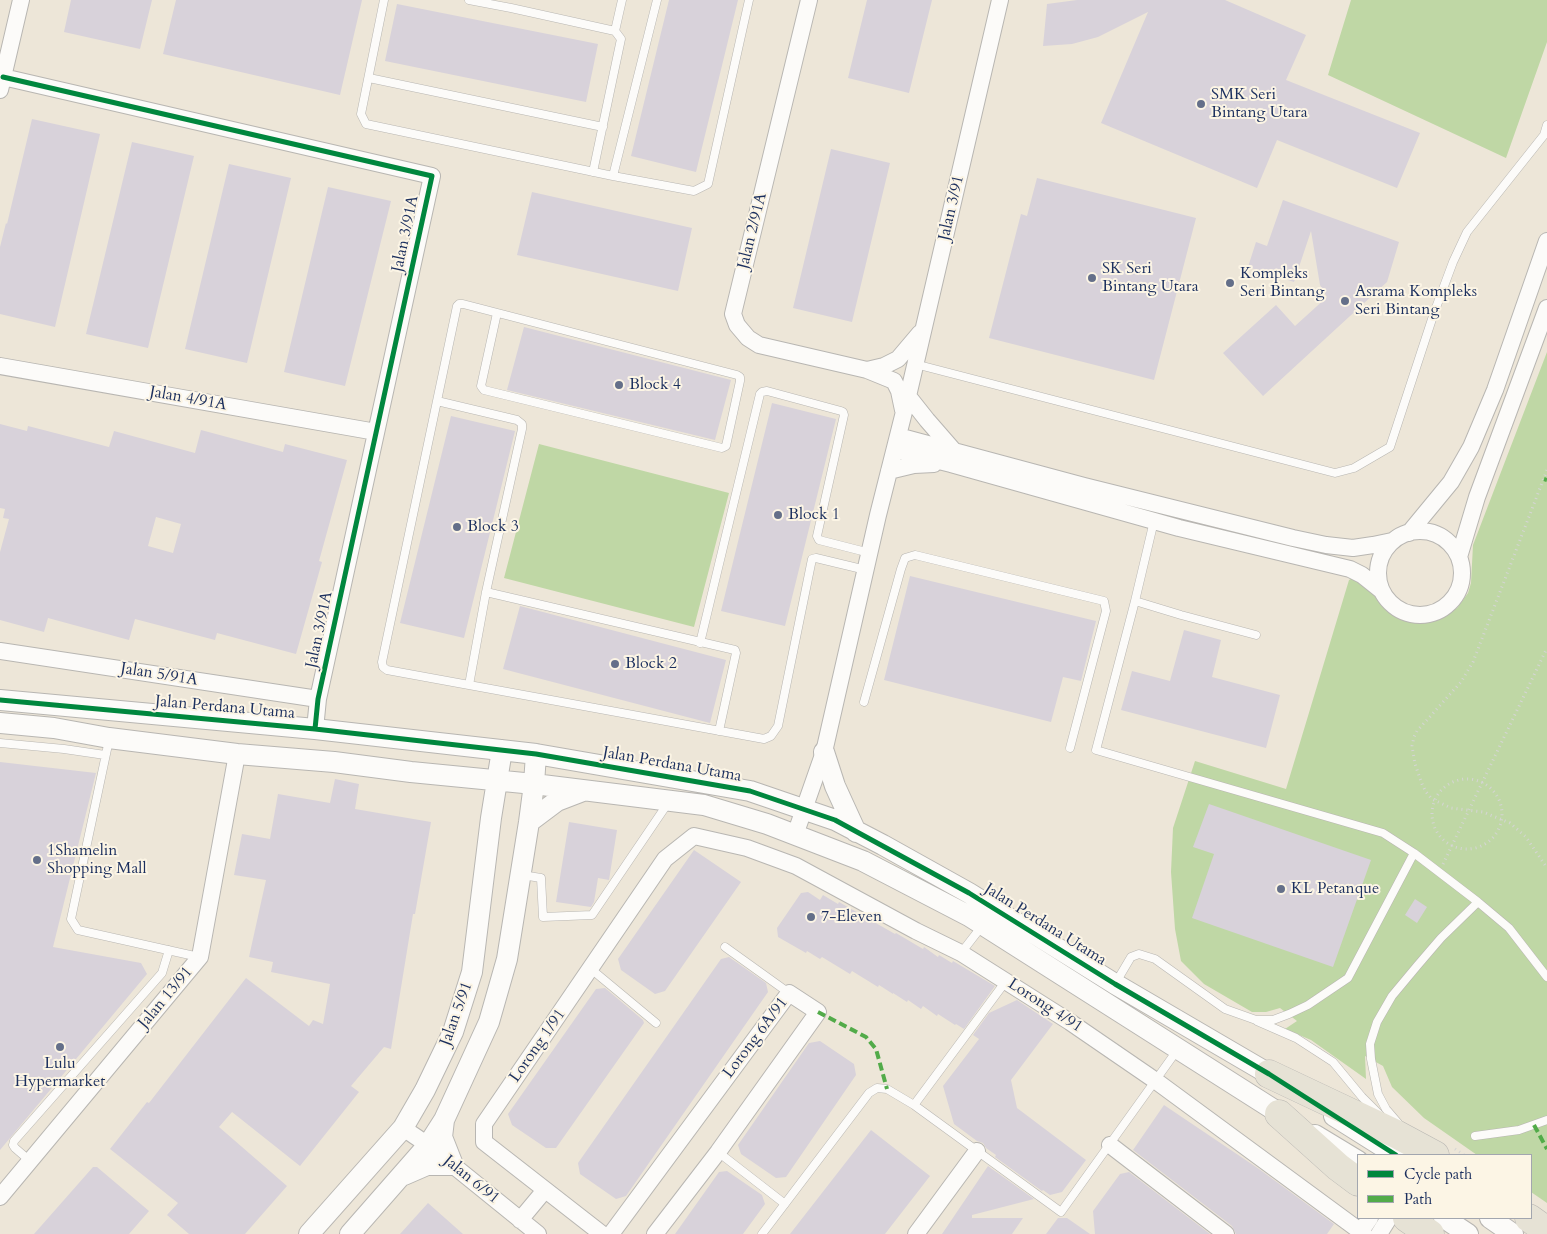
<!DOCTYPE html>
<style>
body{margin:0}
#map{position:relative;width:1547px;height:1234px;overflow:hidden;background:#ede6d8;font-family:Cardo,serif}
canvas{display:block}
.legend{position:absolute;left:1357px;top:1154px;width:175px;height:65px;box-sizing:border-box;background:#fcf5e5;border:1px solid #a2a6af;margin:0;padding:6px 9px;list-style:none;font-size:15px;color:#1b2f5e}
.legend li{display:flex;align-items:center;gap:10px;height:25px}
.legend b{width:25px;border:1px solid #a2a6af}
</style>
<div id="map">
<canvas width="1547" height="1234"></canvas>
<ul class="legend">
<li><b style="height:6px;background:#00873e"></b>Cycle path</li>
<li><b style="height:6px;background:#52ab49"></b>Path</li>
</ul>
</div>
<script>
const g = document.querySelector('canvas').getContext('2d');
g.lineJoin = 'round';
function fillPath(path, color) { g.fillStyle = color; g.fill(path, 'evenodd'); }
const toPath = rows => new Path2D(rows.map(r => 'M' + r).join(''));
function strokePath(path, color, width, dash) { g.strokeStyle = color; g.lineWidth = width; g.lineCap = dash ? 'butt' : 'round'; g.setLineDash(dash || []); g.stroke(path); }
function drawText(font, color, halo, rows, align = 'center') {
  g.font = font + ' Cardo,serif'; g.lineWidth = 4; g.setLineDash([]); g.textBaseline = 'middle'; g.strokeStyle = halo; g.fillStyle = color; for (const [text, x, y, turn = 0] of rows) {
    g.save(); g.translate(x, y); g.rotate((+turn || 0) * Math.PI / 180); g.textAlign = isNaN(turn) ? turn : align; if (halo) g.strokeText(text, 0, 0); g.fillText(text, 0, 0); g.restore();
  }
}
fillPath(toPath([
 [1351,0,1547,0,1547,42,1506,158,1328,75],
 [1547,352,1547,1203,1531,1192,1531,1155,1477,1155,1424,1118,1392,1087,1383,1066,1365,1056,1366,1079,1311,1040,1285,1029,1297,1021,1280,1008,1266,1012,1252,1012,1204,984,1181,961,1175,929,1171,872,1173,828,1195,761,1286,789,1349,580,1354,577,1379,594,1394,611,1403,617,1415,619,1437,618,1448,613,1457,608,1468,593,1471,583,1473,545],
 [539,444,729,493,694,627,504,578]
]), '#bfd7a5');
fillPath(toPath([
 [71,0,152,0,140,49,64,32],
 [176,0,362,0,340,95,163,54],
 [669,0,738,0,696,172,631,156],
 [867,0,932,0,909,93,848,78],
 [1077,0,1225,0,1306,35,1286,80,1420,133,1397,188,1277,140,1257,188,1101,123,1148,12,1098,37,1072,44,1043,46,1047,4],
 [397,4,598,44,586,102,385,61],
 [32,119,100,134,55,327,0,314,0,247,6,223,7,224],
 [132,142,194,156,148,348,86,334],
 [831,149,890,163,852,322,793,308],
 [229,164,291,178,247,363,185,349],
 [1037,178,1196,218,1154,380,989,338,1021,214,1027,216],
 [328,187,391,201,345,386,284,372],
 [532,192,692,228,678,291,517,255],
 [1283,200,1399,242,1387,282,1263,396,1223,353,1276,305,1295,326,1327,297,1320,285,1311,231,1294,282,1248,267,1256,242,1267,246],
 [524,327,731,380,715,440,507,390],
 [772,403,836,419,785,626,721,611],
 [451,416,515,431,464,638,400,623],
 [0,424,27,431,28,426,109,447,114,431,195,453,201,430,283,452,285,444,347,460,319,561,322,562,296,654,217,633,215,640,135,619,129,640,48,618,44,632,0,620,0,552,9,519,3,518,5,509,0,508],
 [156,517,181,524,173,553,148,546],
 [910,576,1096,621,1081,681,1063,677,1051,722,884,680],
 [520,606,726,660,710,723,503,669],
 [1184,630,1221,640,1212,677,1280,695,1266,748,1121,710,1132,671,1170,681],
 [0,762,96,773,53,947,141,963,147,974,0,1150],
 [335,779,359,784,355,809,431,822,415,914,413,914,391,1049,384,1047,351,1086,359,1092,300,1166,232,1112,219,1127,287,1186,245,1234,189,1234,167,1215,178,1203,110,1149,147,1102,149,1103,246,978,309,1026,313,1020,323,1024,330,984,271,972,273,962,249,957,266,880,234,875,242,834,270,839,278,794,330,803],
 [1209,804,1371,860,1333,967,1192,918,1214,854,1193,847],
 [569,822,617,830,609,880,598,878,594,902,591,907,556,902],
 [694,850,741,882,665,991,655,994,621,970,618,959],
 [808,892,820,900,823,895,838,904,839,902,895,934,896,933,923,949,924,947,938,957,939,955,952,963,953,961,995,986,964,1029,956,1024,955,1025,938,1014,937,1016,923,1006,921,1009,908,1000,907,1002,893,993,893,994,879,985,878,987,852,971,850,974,822,957,820,959,807,951,806,953,778,937,777,928,801,893],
 [1415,899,1427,907,1417,923,1405,915],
 [729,957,766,983,768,992,626,1196,616,1199,580,1174,578,1163,721,959],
 [605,988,643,1020,644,1023,556,1148,546,1148,512,1125,508,1114,596,989],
 [1017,1000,1053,1024,1011,1080,1017,1108,1086,1160,1062,1192,1050,1195,1043,1190,1042,1191,995,1157,996,1155,986,1148,983,1143,977,1141,954,1124,943,1086,979,1039,973,1035,989,1013],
 [820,1041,854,1064,856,1075,786,1177,776,1178,741,1154,738,1145,809,1043],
 [1164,1105,1259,1169,1334,1224,1327,1234,1236,1234,1232,1226,1133,1150],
 [871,1130,930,1176,885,1234,790,1234],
 [988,1166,1034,1199,972,1215,972,1218,1023,1218,1012,1234,942,1234],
 [93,1167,97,1167,149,1211,129,1234,34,1234],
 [727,1171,762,1195,765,1204,743,1234,675,1234,719,1172],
 [1129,1172,1210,1234,1095,1234,1093,1211,1120,1174],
 [428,1203,463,1234,400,1234],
 [1058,1218,1067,1218,1090,1234,1046,1234]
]), '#d8d2da');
const service = toPath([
 [384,0,361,114,366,124,613,176],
 [469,0,511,8,615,31,621,39,593,172],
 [657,0,613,176,694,191,708,184,749,0],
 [615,31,622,0],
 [369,78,603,127],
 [497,313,481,386,484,390,722,448,726,446,740,381,740,377,737,375,463,304,459,304,457,306,382,662,383,667,387,670,764,739,771,736,778,726,812,559,816,558,866,570],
 [915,364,1335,473,1354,468,1390,447,1434,313,1453,262,1467,232,1544,135,1547,125],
 [437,401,517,420,522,424,522,429,486,592,469,685],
 [486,592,735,650,736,653,719,731],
 [1135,601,1154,521],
 [1256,635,1181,615,1135,601,1096,750,1383,833,1414,853,1478,902,1509,928,1547,977],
 [700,643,760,394,762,392,767,391,841,411,843,412,844,415,817,536,819,540,870,553],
 [864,702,901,569,905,558,915,555,1104,601,1106,611,1070,748],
 [109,740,71,919,78,930,199,957],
 [0,743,64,749,105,755],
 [522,875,541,878,543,917,592,915,668,803],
 [725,947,789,993],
 [961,953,982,926],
 [591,969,656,1023],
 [1115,984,1131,957,1139,954,1155,959,1225,1009,1256,1020,1273,1020,1289,1014,1308,1005,1348,978,1414,853],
 [1257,1021,1296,1038,1333,1062,1362,1097,1379,1114],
 [914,1105,1006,981],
 [1398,1123,1386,1109,1378,1094,1371,1059,1370,1044,1377,1022,1392,996,1417,966,1441,938,1478,902],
 [1475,1136,1519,1130,1547,1120],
 [718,1152,785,1204],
 [30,1161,15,1148,13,1145,14,1141,162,973,169,950],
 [762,1234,869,1093,877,1088,887,1089,914,1105,1061,1212,1178,1049]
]);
const minor = toPath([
 [809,0,733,314,737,325,748,338,759,345,867,370,894,381,899,391,903,410],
 [3,77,432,176,318,699,315,729],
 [0,90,21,0],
 [0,366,376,432],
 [867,370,884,366,898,359,920,333],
 [908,396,927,420,954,451],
 [898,436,1084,486,1293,538,1326,545,1353,548,1373,545,1392,541],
 [895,450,951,464,1179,528,1350,569,1362,575,1382,591],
 [889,471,914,465,934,464],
 '1378 573a42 42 0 1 1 84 0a42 42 0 1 1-84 0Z',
 [1409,533,1451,482,1471,447,1495,390,1547,241],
 [1459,557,1477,497,1547,308],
 [0,651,318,699],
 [795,835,824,752,878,515,908,396,1000,0],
 [403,1128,428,1145,538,1234],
 [1110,1145,1226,1234],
 [0,1197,200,957,237,754],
 [520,1220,545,1190],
 [602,1234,484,1142,484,1124,665,859,694,836,747,848,796,866,916,931,961,953,1070,1022,1156,1081,1364,1234],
 [611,1234,789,993,818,1012,718,1152,655,1234],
 [916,1234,977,1151],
 [1359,1234,1370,1218],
 [1379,1234,1389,1218]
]);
const tertiary = toPath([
 [0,700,315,729,536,754,750,791,835,820,883,845,969,893,1115,984,1281,1081],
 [0,723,54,728,109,738,237,754,334,762,411,772,534,784,704,805,767,824,863,861,969,916,1290,1120],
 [824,752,835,786,856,832],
 [529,822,557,801,583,791],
 [1334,1116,1396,1155],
 [1315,1135,1358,1161],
 [404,1175,427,1165,453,1165,442,1137,444,1120],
 [1444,1218,1468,1234],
 [1490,1218,1513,1234],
 [309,1234,403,1128,425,1090,453,1032,472,972,491,818,502,750],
 [350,1234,428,1145,444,1120,489,1022,507,959,529,822,534,784,536,754]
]);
const motorway = toPath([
 [1269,1074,1396,1134,1435,1155],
 [1279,1114,1338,1167,1358,1182],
 [1407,1218,1430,1234],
 [1529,1218,1547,1231]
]);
strokePath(service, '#b8b6b2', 9);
strokePath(minor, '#b8b6b2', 18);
strokePath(tertiary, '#b8b6b2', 22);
strokePath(motorway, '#b8b6b2', 29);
strokePath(toPath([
 [1547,470,1473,662,1461,682,1417,731,1414,737,1412,746,1415,764,1422,784,1426,792,1432,799,1451,808,1483,812,1510,823,1526,837,1547,868],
 '1432 814a35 35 0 1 1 70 0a35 35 0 1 1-70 0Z',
 [1443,864,1547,648],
 [1455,1149,1464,1155]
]), '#d5d5d4', 3, [1, 4]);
strokePath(service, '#fcfbf9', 8);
strokePath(minor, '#fcfbf9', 16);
strokePath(tertiary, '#fcfbf9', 20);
strokePath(motorway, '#e6e2d5', 28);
strokePath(toPath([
 [1544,479,1547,480],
 [818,1012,866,1037,876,1049,887,1089],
 [1534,1125,1547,1149]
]), '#52ab49', 4, [8, 4]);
strokePath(toPath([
 [3,77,432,176,318,699,315,729],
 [0,700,315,729,536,754,750,791,835,820,969,893,1115,984,1269,1074,1396,1155]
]), '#00873e', 5);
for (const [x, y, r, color] of [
 [1201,104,5,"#646f89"],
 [1092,278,5,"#646f89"],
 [1230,283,5,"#646f89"],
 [1345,301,5,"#646f89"],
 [619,385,5,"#646f89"],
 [778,515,5,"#646f89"],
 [457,527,5,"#646f89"],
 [615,664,5,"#646f89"],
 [37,860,5,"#646f89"],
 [1281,889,5,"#646f89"],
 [811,917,5,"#646f89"],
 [60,1047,5,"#646f89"]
]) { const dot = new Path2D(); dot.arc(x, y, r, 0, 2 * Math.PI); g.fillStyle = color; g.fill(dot); strokePath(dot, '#fcf5e5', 2); }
drawText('16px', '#1b2f5e', '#fcf5e5', [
 ["SMK Seri",1211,95],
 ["Bintang Utara",1211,113],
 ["SK Seri",1102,269],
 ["Bintang Utara",1102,287],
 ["Kompleks",1240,274],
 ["Seri Bintang",1240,292],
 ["Asrama Kompleks",1355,292],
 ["Seri Bintang",1355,310],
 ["Block 4",629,385],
 ["Block 1",788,515],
 ["Block 3",467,527],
 ["Block 2",625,664],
 ["1Shamelin",47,851],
 ["Shopping Mall",47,869],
 ["KL Petanque",1291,889],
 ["7-Eleven",821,917],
 ["Lulu",60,1064,"center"],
 ["Hypermarket",60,1082,"center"]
], 'left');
drawText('16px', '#1b2f5e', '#fcf5e5', [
 ["Jalan 3/91",952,208,-77],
 ["Jalan 2/91A",753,231,-76],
 ["Jalan 3/91A",406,234,-78],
 ["Jalan 4/91A",188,399,10],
 ["Jalan 3/91A",320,630,-78],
 ["Jalan 5/91A",159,675,9],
 ["Jalan Perdana Utama",225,708,5],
 ["Jalan Perdana Utama",672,765,10],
 ["Jalan Perdana Utama",1045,925,32],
 ["Jalan 13/91",166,998,-50],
 ["Lorong 4/91",1045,1006,33],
 ["Jalan 5/91",457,1014,-70],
 ["Lorong 6A/91",756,1038,-53],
 ["Lorong 1/91",538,1046,-55],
 ["Jalan 6/91",471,1180,39]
]);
</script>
